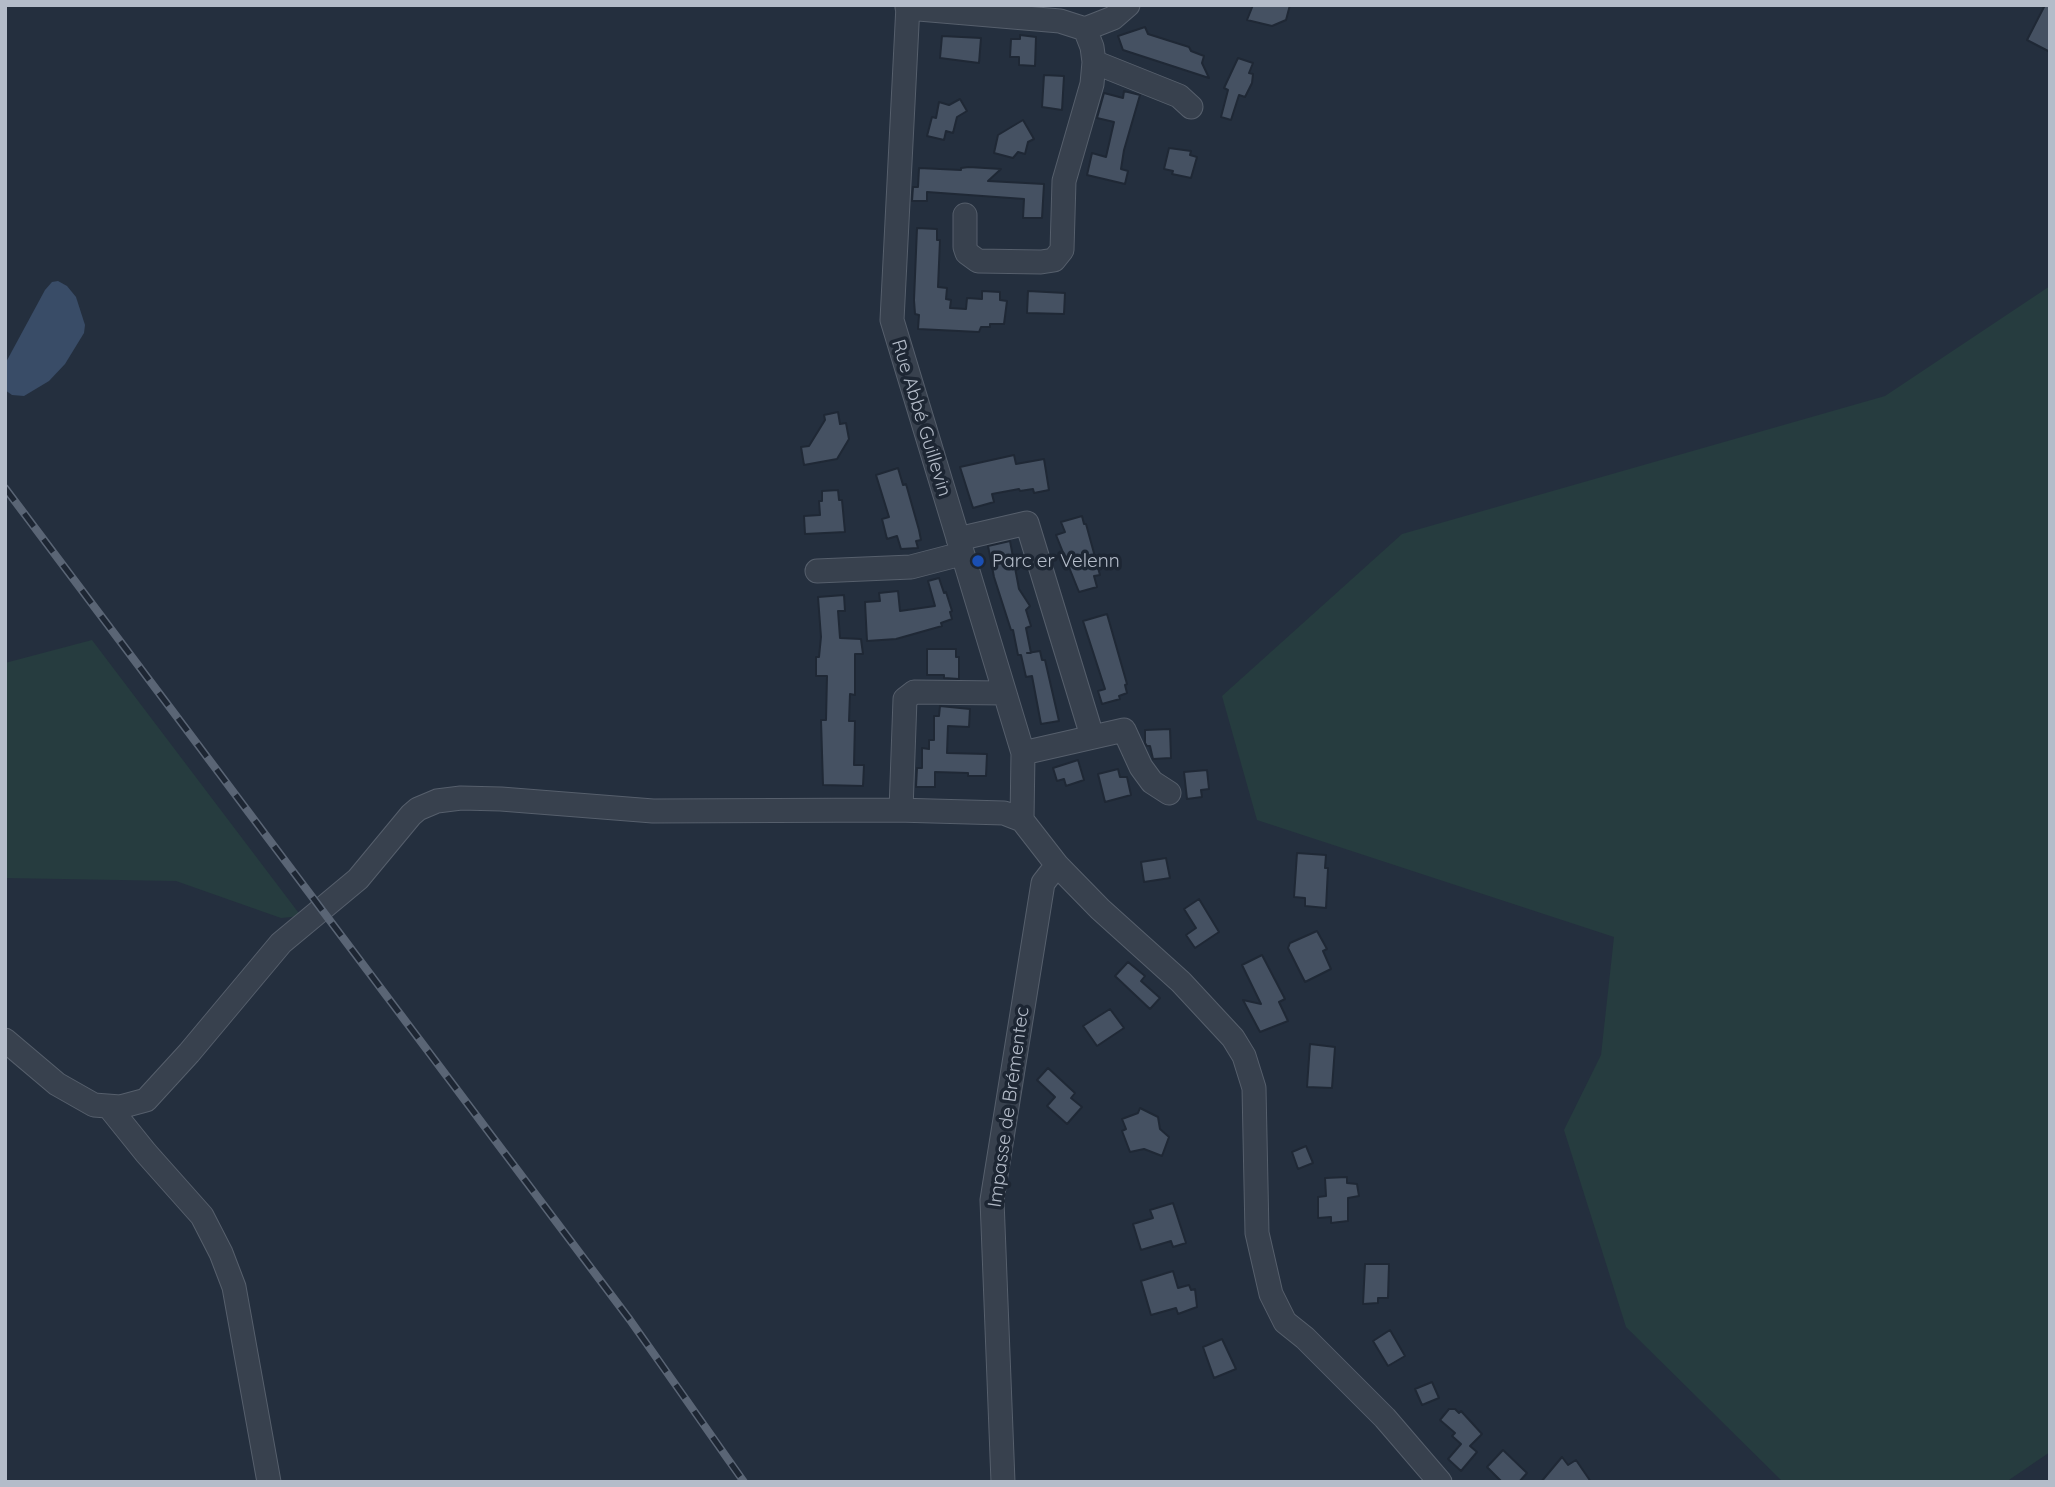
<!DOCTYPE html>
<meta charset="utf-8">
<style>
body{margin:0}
#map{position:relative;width:2055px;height:1487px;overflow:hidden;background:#242f3e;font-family:Quicksand,sans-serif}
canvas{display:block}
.frame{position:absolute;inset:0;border:7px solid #b4bcc9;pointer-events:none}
</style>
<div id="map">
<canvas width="2055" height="1487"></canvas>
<div class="frame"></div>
</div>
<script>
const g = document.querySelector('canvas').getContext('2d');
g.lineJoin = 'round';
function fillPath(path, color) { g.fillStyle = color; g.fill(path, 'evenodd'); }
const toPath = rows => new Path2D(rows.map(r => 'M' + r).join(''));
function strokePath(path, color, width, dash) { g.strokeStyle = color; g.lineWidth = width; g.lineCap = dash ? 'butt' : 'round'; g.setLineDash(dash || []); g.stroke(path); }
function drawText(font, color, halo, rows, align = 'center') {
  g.font = font + ' Quicksand,sans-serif'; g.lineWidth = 7; g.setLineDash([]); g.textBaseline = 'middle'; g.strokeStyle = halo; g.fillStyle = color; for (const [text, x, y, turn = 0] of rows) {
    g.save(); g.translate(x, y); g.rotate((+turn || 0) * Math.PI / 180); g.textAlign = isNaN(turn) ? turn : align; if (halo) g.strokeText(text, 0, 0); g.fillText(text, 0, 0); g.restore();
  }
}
fillPath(toPath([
 [2050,286,2050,1452,2006,1482,1783,1482,1626,1327,1564,1130,1601,1055,1614,937,1257,820,1222,696,1402,534,1885,396],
 [92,640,301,916,281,918,176,881,5,878,5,663]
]), '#263c3f');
fillPath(toPath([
 [58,281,67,286,76,297,85,325,84,333,65,364,49,381,24,396,12,395,5,390,5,364,45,290,52,282]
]), '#394c67');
const building = toPath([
 [1253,5,1290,5,1286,20,1272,26,1247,20,1253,5],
 [2045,5,2050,5,2050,52,2027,40,2045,5],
 [1145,27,1148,34,1189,47,1191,51,1204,56,1202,63,1209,78,1123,50,1118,36,1145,27],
 [1020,35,1036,37,1035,66,1019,65,1019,57,1010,57,1011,39,1020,39,1020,35],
 [942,36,981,38,979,63,940,58,942,36],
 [1238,58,1253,63,1249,73,1253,74,1252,83,1245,97,1239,95,1231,120,1221,117,1228,90,1224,88,1238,58],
 [1044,75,1064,76,1062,110,1042,107,1044,75],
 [1124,91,1140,95,1124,150,1121,169,1128,171,1125,184,1087,175,1092,153,1106,157,1114,122,1097,118,1104,93,1123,98,1124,91],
 [960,99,967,111,957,117,953,133,946,131,944,140,927,136,932,117,936,118,939,102,949,105,960,99],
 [1023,120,1034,139,1028,142,1025,154,1018,152,1013,158,994,153,998,135,1023,120],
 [1169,148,1191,151,1190,155,1197,157,1191,178,1172,174,1173,171,1164,169,1169,148],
 [969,167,1001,169,988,181,1044,184,1042,218,1023,218,1024,199,927,192,927,201,912,201,913,187,918,187,919,168,961,170,961,168,969,167],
 [917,228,937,229,937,240,940,240,938,287,947,288,946,299,951,300,950,308,966,309,967,298,982,299,982,291,1000,292,1000,300,1007,301,1004,324,990,324,990,327,981,327,979,332,918,329,919,315,915,314,914,300,917,228],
 [1028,291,1065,293,1064,314,1027,313,1028,291],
 [838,412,840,424,846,423,849,439,837,459,804,465,801,447,809,446,825,420,824,415,838,412],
 [1014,455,1016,464,1044,459,1049,490,1034,493,1033,489,1020,491,1019,489,992,494,994,502,973,508,960,467,1014,455],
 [898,468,903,485,906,484,919,530,921,540,916,541,918,548,901,549,897,536,887,539,882,519,889,517,876,475,898,468],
 [838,490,839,500,842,500,845,532,805,534,804,516,820,515,819,501,822,501,822,491,838,490],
 [1082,516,1084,524,1086,524,1100,575,1094,576,1097,587,1079,592,1056,535,1065,532,1061,522,1082,516],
 [1010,541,1019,589,1030,606,1026,610,1031,626,1026,628,1031,653,1027,653,1040,651,1042,660,1045,660,1059,721,1041,724,1032,676,1026,677,1021,655,1018,655,1013,630,1011,630,994,577,988,546,1010,541],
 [939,578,944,593,946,592,952,611,950,612,952,619,941,623,942,626,896,639,867,641,865,602,880,601,879,593,898,591,900,611,935,606,928,581,939,578],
 [844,595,845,611,838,611,840,638,861,639,863,654,855,654,855,695,850,694,849,721,855,721,854,765,864,765,863,786,823,785,821,720,826,720,827,676,816,676,816,657,819,657,821,637,818,597,844,595],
 [1107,614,1127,684,1125,685,1127,693,1119,696,1120,699,1102,704,1098,691,1105,689,1083,621,1107,614],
 [927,649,956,649,956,657,959,657,959,679,944,678,944,675,927,675,927,649],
 [940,706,970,709,969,727,948,726,947,753,987,754,986,776,968,776,968,773,935,772,935,787,916,787,917,768,922,768,922,748,929,749,929,740,934,740,934,716,939,716,940,706],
 [1170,729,1171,758,1153,759,1150,746,1147,746,1145,743,1145,730,1170,729],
 [1078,760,1084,780,1066,786,1064,779,1057,781,1053,768,1078,760],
 [1118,769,1120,777,1127,777,1131,795,1105,802,1098,774,1118,769],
 [1207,770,1209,789,1201,790,1202,797,1187,799,1184,772,1207,770],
 [1297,853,1326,855,1325,868,1328,868,1326,908,1305,906,1305,898,1294,897,1297,853],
 [1166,858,1170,878,1144,882,1141,862,1166,858],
 [1199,899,1219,932,1195,948,1186,935,1196,928,1184,909,1199,899],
 [1317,931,1327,949,1323,951,1331,969,1305,982,1288,948,1290,943,1317,931],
 [1262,955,1285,999,1279,1002,1288,1021,1260,1032,1243,1000,1261,1004,1242,965,1262,955],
 [1128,962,1145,976,1141,981,1160,998,1150,1009,1115,976,1128,962],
 [1110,1009,1124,1028,1097,1046,1083,1026,1110,1009],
 [1310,1044,1335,1047,1332,1088,1307,1087,1310,1044],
 [1048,1068,1075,1093,1071,1098,1082,1107,1067,1124,1047,1106,1055,1097,1037,1080,1048,1068],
 [1140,1108,1158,1117,1160,1129,1169,1137,1162,1156,1144,1149,1130,1152,1122,1131,1126,1129,1122,1119,1138,1113,1140,1108],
 [1306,1146,1313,1163,1298,1169,1292,1152,1306,1146],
 [1347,1177,1347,1183,1357,1184,1359,1196,1348,1198,1348,1221,1331,1223,1331,1217,1318,1218,1318,1197,1326,1196,1325,1178,1347,1177],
 [1173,1203,1186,1243,1173,1247,1171,1241,1141,1250,1133,1224,1153,1218,1150,1210,1173,1203],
 [1365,1264,1389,1264,1388,1298,1378,1298,1378,1303,1363,1304,1365,1264],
 [1173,1271,1178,1288,1189,1285,1191,1290,1195,1289,1197,1307,1178,1314,1176,1308,1151,1315,1141,1281,1173,1271],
 [1390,1330,1405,1356,1388,1366,1373,1341,1390,1330],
 [1222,1339,1236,1369,1214,1378,1203,1347,1222,1339],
 [1432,1382,1439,1398,1422,1405,1415,1389,1432,1382],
 [1449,1409,1455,1409,1459,1413,1461,1411,1482,1434,1470,1446,1477,1452,1461,1471,1448,1459,1461,1444,1452,1436,1455,1433,1440,1420,1449,1409],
 [1503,1450,1527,1473,1519,1482,1502,1482,1487,1467,1503,1450],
 [1562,1457,1568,1465,1576,1460,1591,1482,1541,1482,1562,1457]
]);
fillPath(building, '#455162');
strokePath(building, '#1f2835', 2);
const minor = toPath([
 [908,5,892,320,1023,753,1022,820],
 [907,8,1060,21,1085,29,1113,18,1128,5],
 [1094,62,1179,96,1191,107],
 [965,215,965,247,967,253,978,261,1041,262,1054,260,1062,250,1064,181,1092,84,1094,62,1092,47,1085,29],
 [958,539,1027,523,1092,736],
 [817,571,911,567,961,554],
 [1023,753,1124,730,1141,767,1152,782,1169,793],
 [901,810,905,699,914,692,1004,693],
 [5,1040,57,1084,94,1105,120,1107,146,1100,189,1053,281,943,358,879,411,815,418,809,437,801,461,798,501,799,653,811,897,810,1004,813,1022,820,1057,865,1100,909,1181,982,1233,1038,1244,1056,1254,1088,1257,1233,1271,1294,1285,1322,1305,1338,1385,1418,1440,1482],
 [109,1107,146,1153,202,1216,221,1253,234,1287,269,1482],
 [1003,1482,992,1200,1043,883,1057,865]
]);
strokePath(minor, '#565f6c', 25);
strokePath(minor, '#38414e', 23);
const rail = toPath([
 [5,488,630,1320,744,1482]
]);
strokePath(rail, '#5a6575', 8);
strokePath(rail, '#1d2633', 5, [16]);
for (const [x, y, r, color] of [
 [978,561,7,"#1a4fb4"]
]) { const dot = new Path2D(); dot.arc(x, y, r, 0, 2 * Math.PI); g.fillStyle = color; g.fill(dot); strokePath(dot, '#1d2633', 2.5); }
drawText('19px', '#b4bcc9', '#1d2633', [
 ["Rue Abbé Guillevin",921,418,73],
 ["Impasse de Brémentec",1009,1107,-82]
]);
drawText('19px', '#b4bcc9', '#1d2633', [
 ["Parc er Velenn",992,561]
], 'left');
</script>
